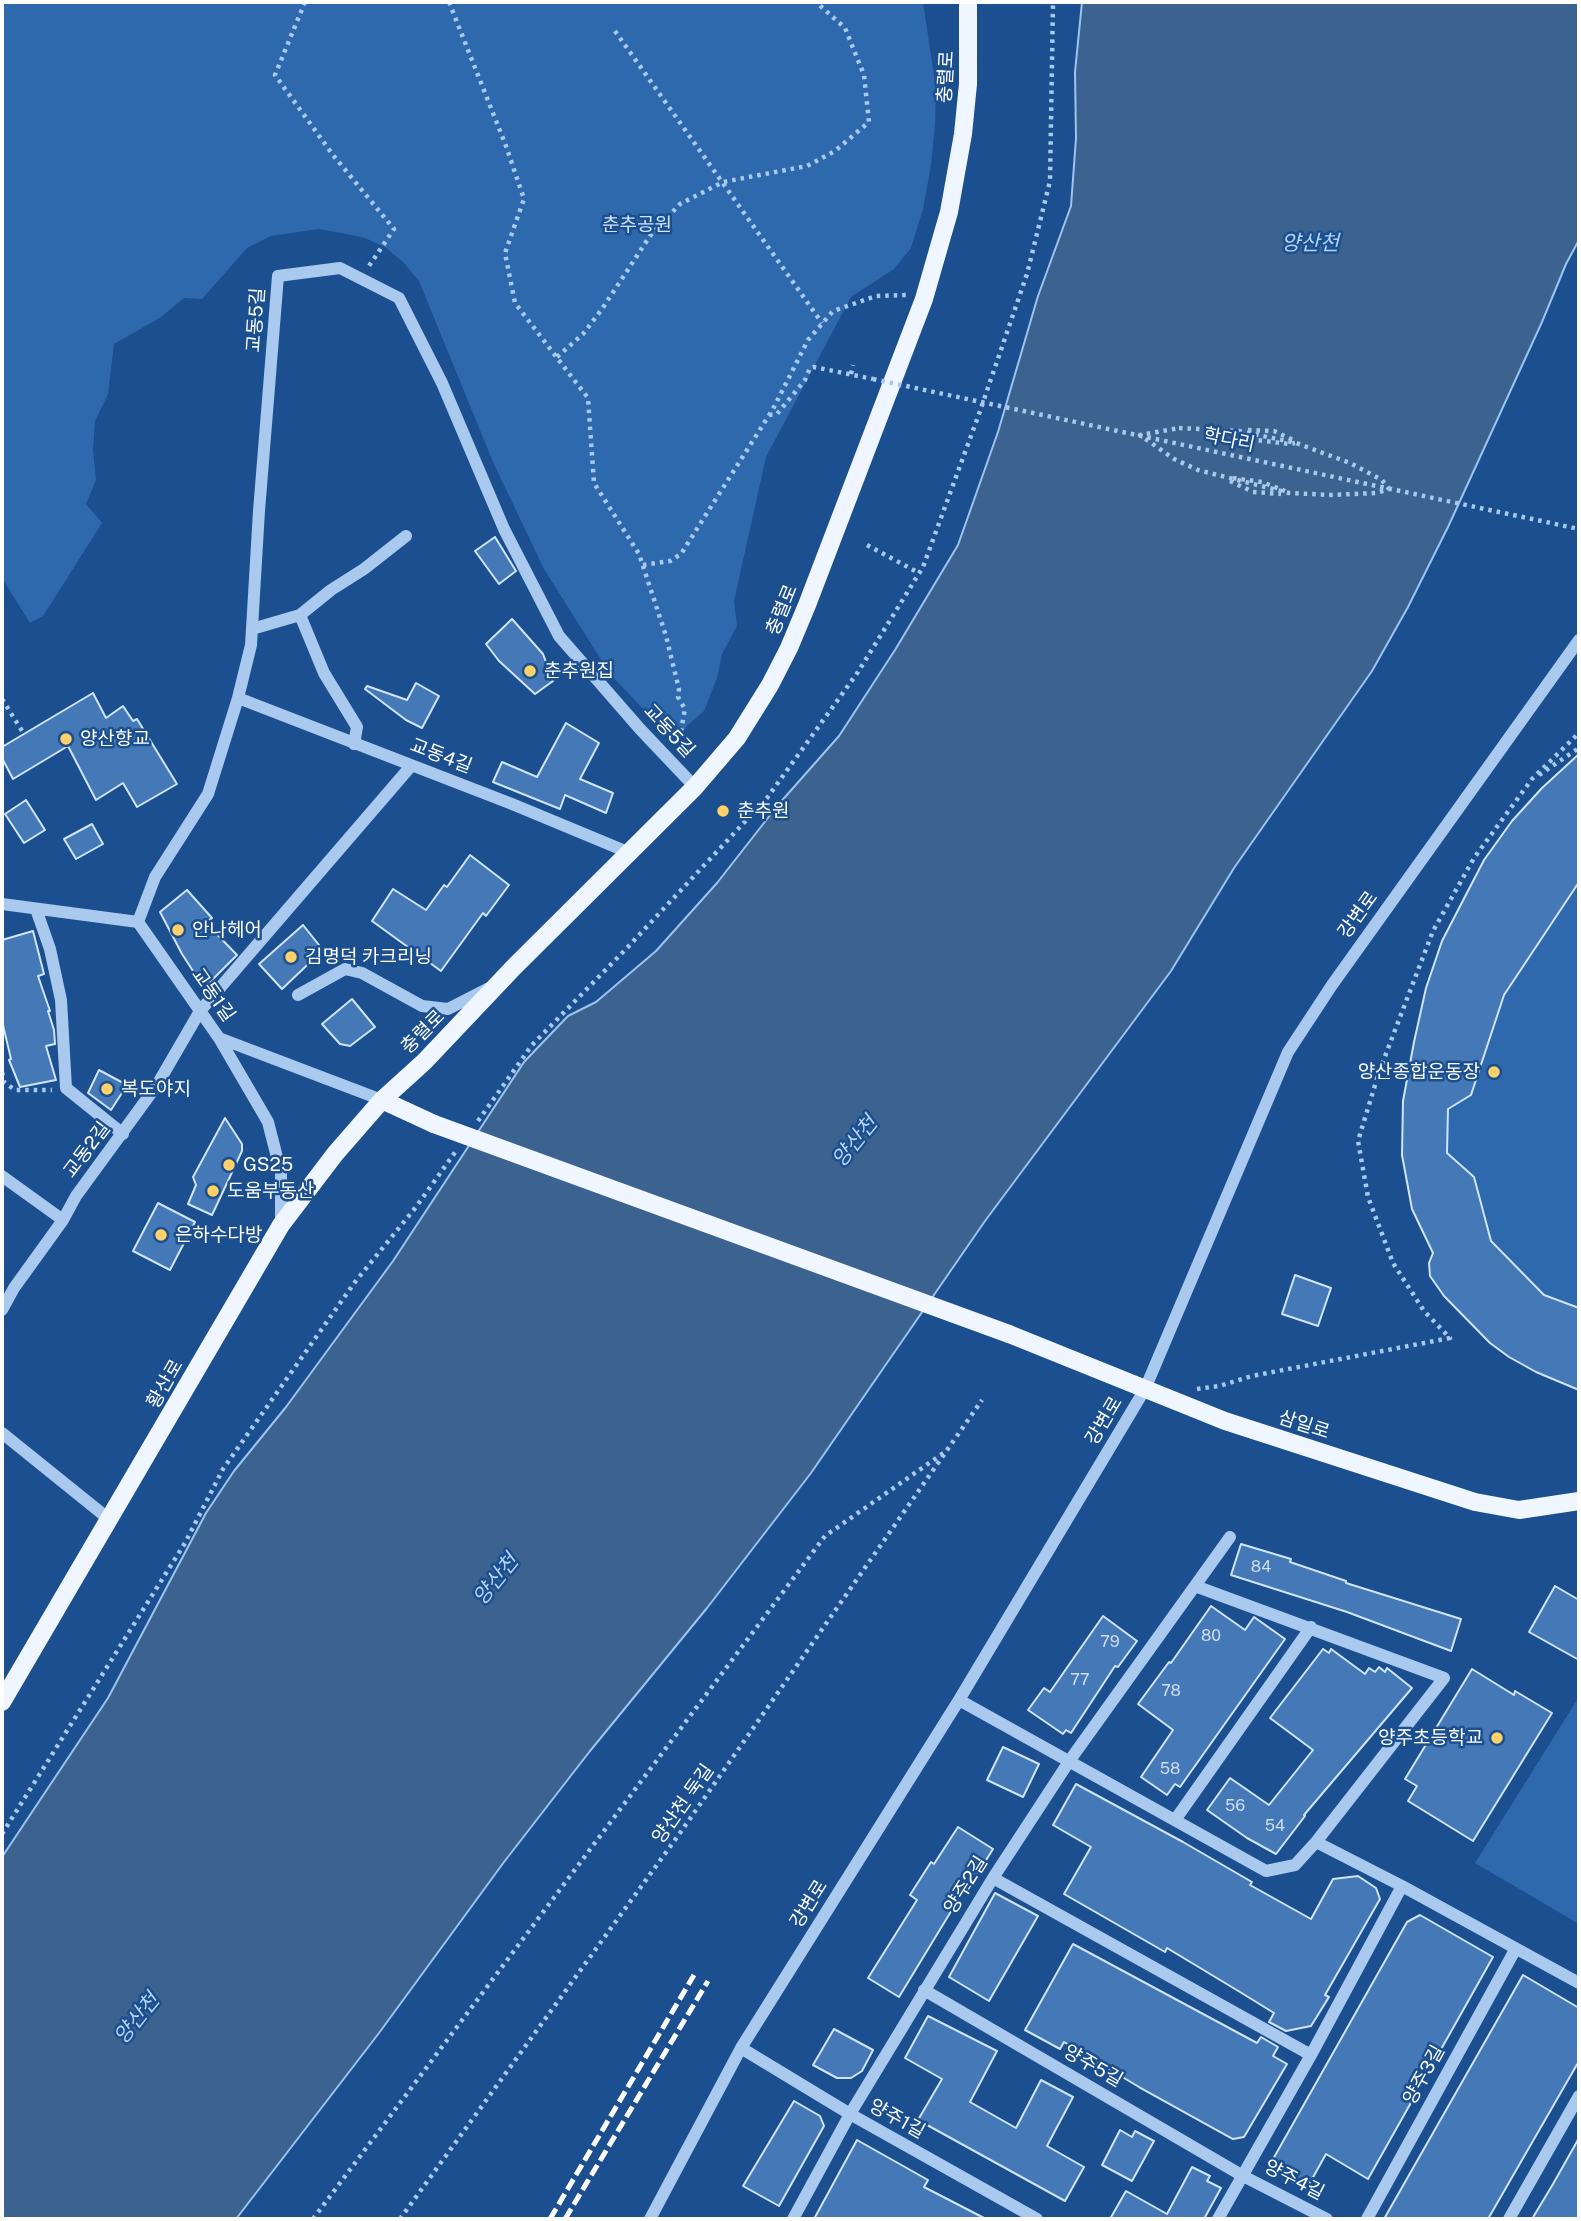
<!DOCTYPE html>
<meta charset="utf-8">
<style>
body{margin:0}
#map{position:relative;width:1581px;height:2221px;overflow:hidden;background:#1b4f8f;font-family:"Public Sans",sans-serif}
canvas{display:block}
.frame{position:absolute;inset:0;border:4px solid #fff;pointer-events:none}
</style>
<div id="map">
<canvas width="1581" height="2221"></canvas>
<div class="frame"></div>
</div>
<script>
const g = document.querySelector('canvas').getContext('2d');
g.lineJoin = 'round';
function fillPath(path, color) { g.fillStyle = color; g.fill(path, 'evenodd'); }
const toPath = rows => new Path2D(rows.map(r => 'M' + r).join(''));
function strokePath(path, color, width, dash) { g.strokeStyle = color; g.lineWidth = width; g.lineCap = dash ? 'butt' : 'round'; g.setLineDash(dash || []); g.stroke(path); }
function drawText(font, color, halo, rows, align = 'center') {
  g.font = font + ' "Public Sans","Noto Sans KR",sans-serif'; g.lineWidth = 5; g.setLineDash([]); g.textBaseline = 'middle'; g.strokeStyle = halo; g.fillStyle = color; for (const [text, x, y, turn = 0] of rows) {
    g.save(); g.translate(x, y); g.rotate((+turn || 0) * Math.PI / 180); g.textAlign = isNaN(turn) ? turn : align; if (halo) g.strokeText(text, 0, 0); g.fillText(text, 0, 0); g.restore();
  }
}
fillPath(toPath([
 [2,2,923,2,936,89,935,124,931,165,923,209,911,248,894,269,851,297,766,457,734,601,737,626,722,654,717,678,704,711,687,726,680,736,669,729,664,728,647,713,610,674,544,569,493,462,419,281,403,262,385,247,365,238,341,233,318,229,271,236,247,248,202,299,184,298,161,317,114,344,108,394,95,421,93,450,96,480,86,504,102,523,43,616,30,623,2,578],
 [1579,756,1579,1390,1536,1372,1490,1343,1456,1310,1430,1276,1429,1263,1433,1253,1403,1101,1426,988,1442,941,1463,897,1484,860,1512,821,1542,788],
 [1577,1700,1579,1701,1579,1924,1475,1863]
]), '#2e69ad');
const water = toPath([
 [1082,2,1579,2,1579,240,1566,264,1542,322,1448,527,1408,607,1372,671,1234,868,1171,971,985,1221,811,1473,707,1608,590,1751,504,1862,379,2033,236,2219,2,2219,2,1857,108,1698,206,1513,234,1471,286,1407,393,1261,524,1062,568,1016,596,1002,656,951,717,883,778,805,839,736,895,650,958,545,998,432,1038,296,1071,206,1076,138,1075,72,1082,2]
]);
fillPath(water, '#3c6290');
strokePath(water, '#9cc4f0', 2);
const building = toPath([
 [495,537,516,571,499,584,475,551,495,537],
 [512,619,543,654,553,681,535,694,499,661,486,644,512,619],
 [416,683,439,696,422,728,406,720,365,689,367,686,407,700,416,683],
 [93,693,106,718,123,706,133,721,137,719,177,784,137,807,123,783,96,800,68,746,13,779,2,758,2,747,93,693],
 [566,723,599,743,580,779,613,793,606,813,565,795,560,809,493,782,502,762,537,777,566,723],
 [1579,754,1579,882,1504,995,1471,1095,1448,1109,1447,1153,1474,1177,1491,1241,1544,1295,1579,1308,1579,1390,1536,1372,1509,1357,1490,1343,1444,1296,1430,1276,1429,1263,1433,1253,1412,1209,1402,1155,1403,1101,1414,1042,1426,988,1442,941,1484,860,1512,821,1542,788,1579,754],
 [26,800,45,830,24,843,5,814,26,800],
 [92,824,103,844,76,859,64,839,92,824],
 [470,855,509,885,486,916,483,913,441,971,372,921,393,889,426,910,444,885,447,887,470,855],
 [187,890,212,918,206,923,237,955,204,988,182,954,160,912,187,890],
 [303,925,323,950,282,989,259,964,303,925],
 [33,931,44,974,38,976,50,1011,48,1011,54,1030,55,1044,46,1046,56,1080,20,1087,9,1060,11,1059,2,1021,2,940,33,931],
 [352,999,375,1027,350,1046,340,1044,322,1024,352,999],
 [99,1070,127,1085,111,1110,88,1093,99,1070],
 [225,1118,242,1144,242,1151,212,1215,188,1204,196,1185,193,1177,225,1118],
 [158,1203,195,1222,170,1270,133,1251,158,1203],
 [1295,1275,1331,1288,1318,1326,1282,1314,1295,1275],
 [1241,1544,1291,1559,1290,1562,1346,1581,1346,1583,1461,1619,1451,1651,1347,1612,1231,1575,1241,1544],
 [1555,1586,1579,1600,1579,1660,1529,1632,1555,1586],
 [1211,1606,1245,1630,1254,1617,1285,1639,1180,1787,1175,1784,1167,1795,1141,1777,1173,1730,1138,1704,1169,1662,1171,1663,1211,1606],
 [1103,1616,1137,1641,1118,1667,1115,1666,1071,1733,1066,1730,1063,1734,1028,1710,1044,1688,1050,1692,1103,1616],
 [1323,1649,1329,1653,1331,1649,1365,1674,1369,1668,1375,1672,1379,1667,1385,1672,1387,1668,1412,1688,1304,1815,1305,1816,1276,1854,1247,1838,1207,1810,1230,1778,1269,1805,1313,1750,1270,1718,1323,1649],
 [1472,1669,1514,1695,1515,1691,1552,1713,1473,1841,1408,1801,1417,1786,1405,1779,1472,1669],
 [1003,1747,1039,1764,1023,1797,987,1780,1003,1747],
 [1076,1784,1183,1842,1252,1882,1250,1885,1311,1919,1333,1879,1358,1876,1376,1888,1380,1899,1325,1995,1329,1997,1311,2026,1286,2031,1269,2022,1274,2013,1240,1992,1167,1948,1165,1952,1064,1894,1091,1847,1053,1825,1076,1784],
 [958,1827,993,1849,967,1891,964,1890,899,1997,868,1978,917,1900,910,1895,931,1862,934,1864,958,1827],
 [995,1893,1038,1916,989,2001,949,1977,995,1893],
 [1420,1915,1493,1957,1368,2179,1326,2154,1306,2190,1268,2168,1407,1922,1420,1915],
 [1073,1944,1257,2043,1261,2037,1278,2047,1273,2056,1287,2064,1244,2137,1233,2139,1139,2087,1064,2042,1060,2049,1025,2030,1073,1944],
 [1523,1975,1579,2008,1579,2061,1488,2219,1384,2219,1523,1975],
 [928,2016,997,2051,970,2102,1016,2128,1041,2080,1073,2097,1047,2146,1084,2167,1065,2201,918,2120,942,2079,905,2058,928,2016],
 [834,2029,873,2050,862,2071,851,2078,837,2078,813,2065,834,2029],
 [794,2101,820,2116,824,2126,779,2206,743,2186,794,2101],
 [1120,2130,1132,2137,1135,2131,1154,2141,1132,2181,1102,2165,1120,2130],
 [1579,2138,1579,2219,1532,2219,1553,2184,1579,2138],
 [857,2140,928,2180,924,2187,986,2219,814,2219,857,2140],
 [1192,2167,1210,2176,1207,2181,1221,2188,1204,2219,1110,2219,1126,2191,1167,2214,1192,2167]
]);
fillPath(building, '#4478b7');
strokePath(building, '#cfe3fa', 2);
strokePath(toPath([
 [305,2,275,75,333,155,394,229,369,266],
 [449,2,506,146,524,199,505,253,515,303,588,398,594,483,639,554,666,636,679,689,678,697,685,709,680,736],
 [615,31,822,323],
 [557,357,583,334,602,309,650,236,680,204,723,182,807,166,835,151,869,122,864,75,845,28,816,2],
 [851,374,853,365],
 [769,415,777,414,805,380,810,368,814,367,873,379],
 [1179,428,1239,431,1296,443,1350,463,1382,480,1389,489,1376,493,1332,495,1289,493,1198,470,1174,459,1140,435,1179,428],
 [1248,430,1274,431,1293,440],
 [1243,434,1256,440,1289,444,1295,443],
 [1233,478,1262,482,1285,491],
 [1230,481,1253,492,1281,494],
 [867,545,919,573],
 [643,565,670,561,681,554,773,409,808,340,833,311,876,296,906,295],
 [2,699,24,734],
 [1539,775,1579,748],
 [2,1072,4,1082,15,1090,52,1090],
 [478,1121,532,1045,626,949,767,798,858,672,923,567,979,414,1027,274,1050,181,1053,2],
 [1197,1389,1219,1386,1252,1376,1450,1338,1424,1311,1393,1263,1368,1197,1358,1141,1379,1072,1433,931,1474,858,1532,779,1579,733],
 [2,1834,185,1543,223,1469,355,1282,416,1207,456,1151],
 [313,2219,825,1536,945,1452],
 [400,2219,680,1833,982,1400]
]), '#a9c9ee', 4.5, [3.5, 5]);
strokePath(toPath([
 [300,615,324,673,357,727,354,744],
 [252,629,300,615,331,590,364,569,406,536],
 [238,698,512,804,630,853],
 [2,904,138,922,219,1038,268,1122,281,1173,281,1225],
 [36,909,50,949,61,1000,66,1088,123,1134],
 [138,922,155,877,208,794,238,698,251,645,259,511,278,276,340,268,399,298,442,383,504,529,559,636,640,729,695,787],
 [298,995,345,969,362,973,422,1006,448,1009,489,988],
 [219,1038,382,1100],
 [2,1176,63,1220],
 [2,1310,14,1288,63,1220,76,1196,157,1085,200,1011,411,766],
 [2,1433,110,1520],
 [959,1700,1266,1871,1295,1865,1316,1842,1444,1678,1195,1586],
 [1175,1820,1311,1627],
 [1316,1842,1402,1886,1579,1983],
 [993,1878,1311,2055],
 [924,1990,1243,2176,1327,2219],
 [741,2048,850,2114,1037,2219],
 [650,2219,741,2048,959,1700,1145,1389,1288,1052,1332,985,1579,640],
 [793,2219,850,2114,993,1878,1070,1760,1230,1537],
 [1218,2219,1311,2055,1402,1886],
 [1367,2219,1515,1950],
 [1509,2219,1579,2096]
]), '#a9c9ee', 12);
strokePath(toPath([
 [382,1100,434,1124],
 [1009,1334,1225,1421,1475,1502,1519,1510,1579,1501],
 [2,1702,281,1225,335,1154,382,1100,424,1062,514,967,695,787,737,738,770,685,789,648,807,605,924,299,949,212,963,134,968,84,968,2]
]), '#f0f6ff', 18);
strokePath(toPath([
 [550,2219,694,1975],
 [565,2219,708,1981]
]), '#fff', 5, [12, 5]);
strokePath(toPath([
 [873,379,1579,529]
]), '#a9c9ee', 4.5, [3.5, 5]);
strokePath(toPath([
 [434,1124,1009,1334]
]), '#f0f6ff', 18);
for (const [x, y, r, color] of [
 [530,671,7,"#ffd166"],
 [66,739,7,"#ffd166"],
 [723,811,7,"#ffd166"],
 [178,930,7,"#ffd166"],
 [291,957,7,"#ffd166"],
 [1494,1072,7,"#ffd166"],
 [107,1089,7,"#ffd166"],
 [229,1165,7,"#ffd166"],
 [213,1191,7,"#ffd166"],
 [161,1235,7,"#ffd166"],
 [1497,1738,7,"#ffd166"]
]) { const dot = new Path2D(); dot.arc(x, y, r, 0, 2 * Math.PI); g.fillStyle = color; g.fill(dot); strokePath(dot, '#1b4f8f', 2.5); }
drawText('16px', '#d0dded', null, [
 ["84",1261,1567],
 ["80",1211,1636],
 ["79",1110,1642],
 ["77",1080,1680],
 ["78",1171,1691],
 ["58",1170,1769],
 ["56",1235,1806],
 ["54",1275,1826]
]);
drawText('19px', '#fff', '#1b4f8f', [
 ["충렬로",946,77,-87],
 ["교동5길",256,320,-86],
 ["학다리",1229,440,12],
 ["충렬로",782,610,-68],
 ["교동5길",669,731,47],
 ["교동4길",441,756,21],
 ["강변로",1358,915,-54],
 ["교동1길",213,995,55],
 ["충렬로",423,1032,-45],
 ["교동2길",87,1150,-53],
 ["황산로",165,1384,-60],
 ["강변로",1104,1421,-59],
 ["삼일로",1304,1425,18],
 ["양산천 둑길",683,1804,-55],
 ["양주2길",966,1885,-58],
 ["강변로",809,1904,-58],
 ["양주5길",1093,2066,30],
 ["양주3길",1424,2075,-61],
 ["양주1길",897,2119,29],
 ["양주4길",1294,2180,27]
]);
drawText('19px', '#cfe3fa', '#1b4f8f', [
 ["춘추공원",637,225]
]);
drawText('19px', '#fff', '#1b4f8f', [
 ["춘추원집",544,671],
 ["양산향교",80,739],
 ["춘추원",737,811],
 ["안나헤어",192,930],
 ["김명덕 카크리닝",305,957],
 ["양산종합운동장",1480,1072,"right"],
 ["복도야지",121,1089],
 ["GS25",243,1165],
 ["도움부동산",227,1191],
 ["은하수다방",175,1235],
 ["양주초등학교",1483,1738,"right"]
], 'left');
drawText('italic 21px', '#b5d3f5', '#1b4f8f', [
 ["양산천",1310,244],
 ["양산천",855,1142,-51],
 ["양산천",496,1580,-51],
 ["양산천",137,2019,-51]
]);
</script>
